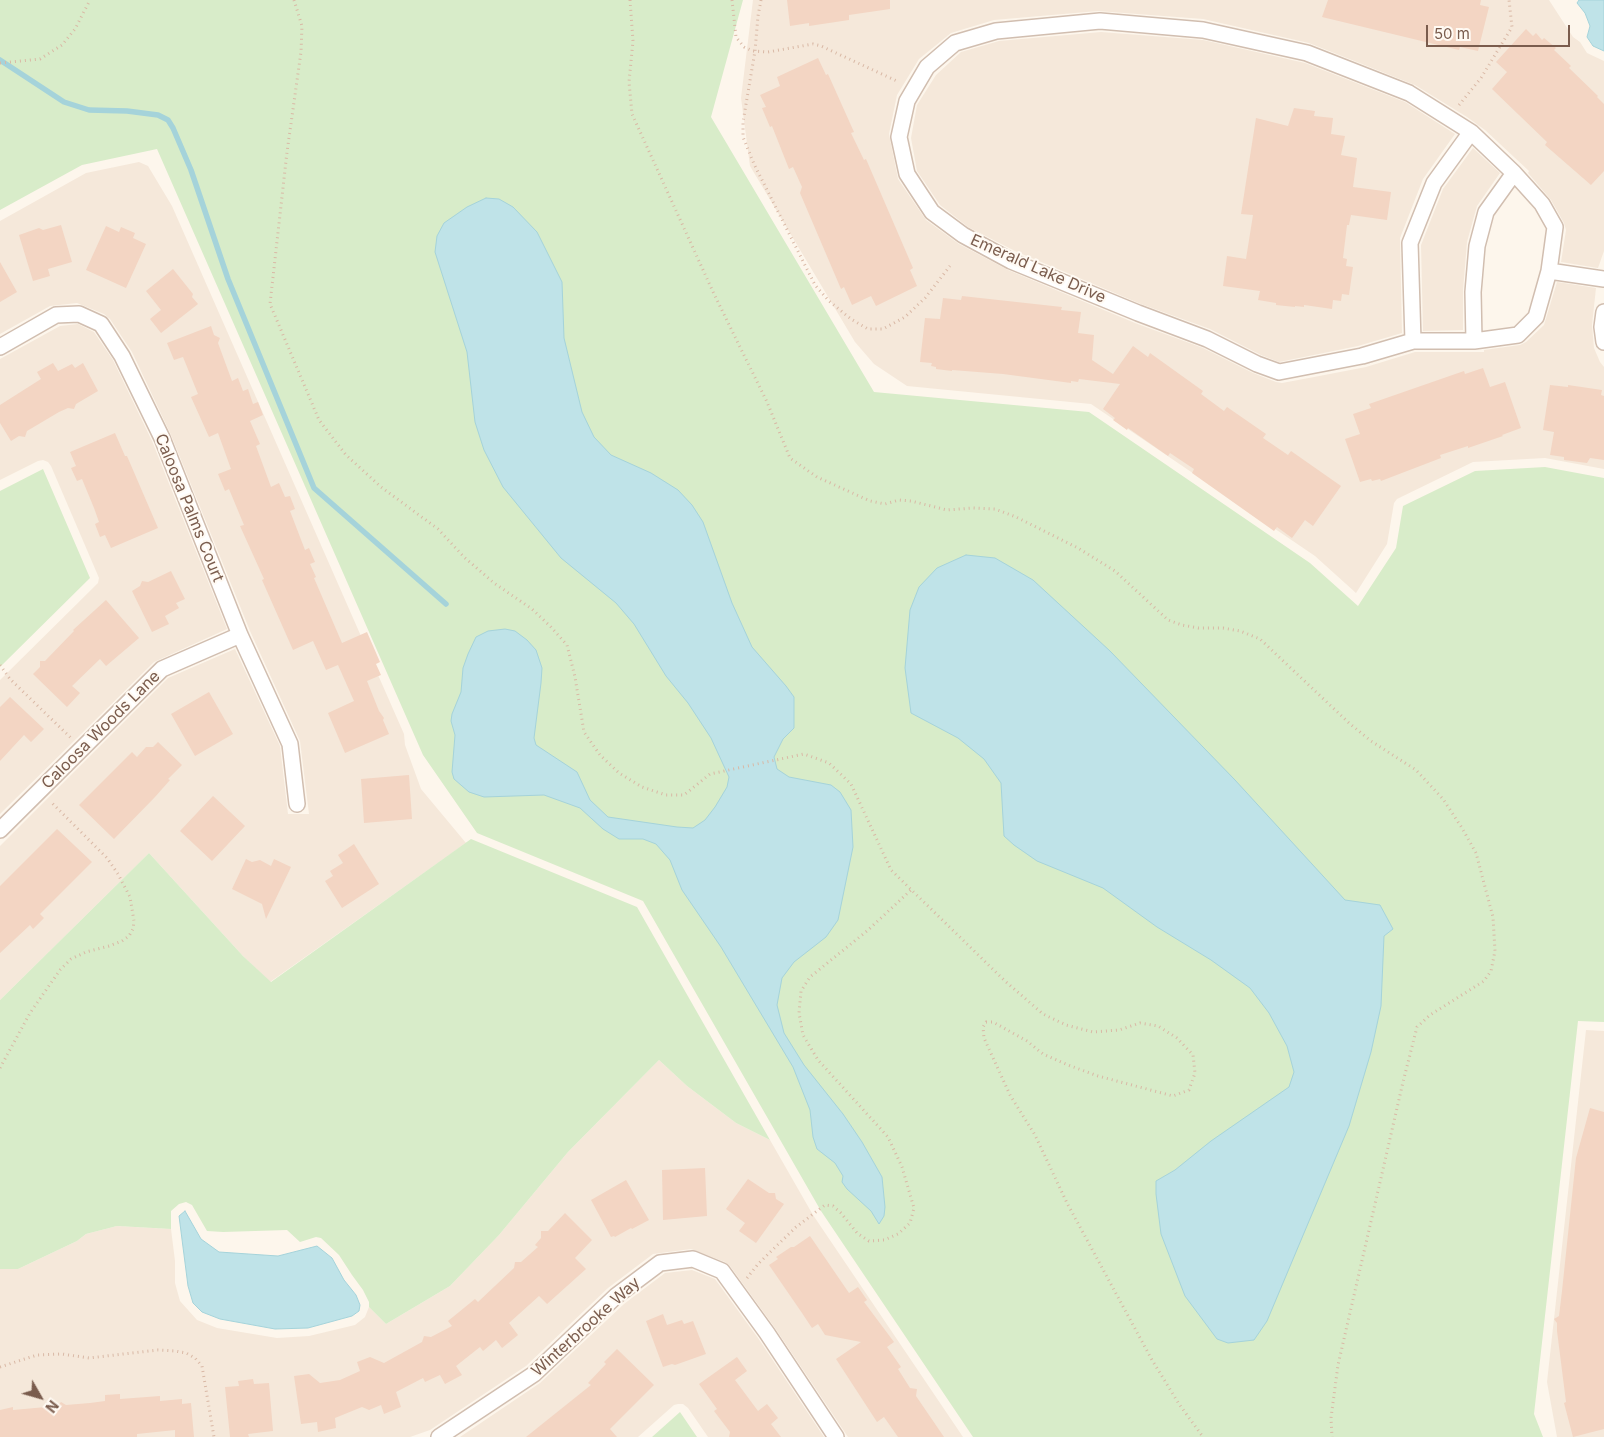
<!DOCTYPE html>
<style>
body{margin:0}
#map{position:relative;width:1604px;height:1437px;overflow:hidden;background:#fdf6ec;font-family:Inter,sans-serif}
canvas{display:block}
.north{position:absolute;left:15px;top:1372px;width:50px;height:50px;-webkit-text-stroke:4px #fffaf3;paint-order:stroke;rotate:128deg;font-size:14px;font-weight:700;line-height:20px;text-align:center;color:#7a5c4d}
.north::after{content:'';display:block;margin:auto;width:18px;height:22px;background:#7a5c4d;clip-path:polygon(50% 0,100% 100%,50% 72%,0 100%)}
.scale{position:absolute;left:1426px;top:25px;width:144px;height:22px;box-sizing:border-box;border:2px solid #7a5c4d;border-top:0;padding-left:6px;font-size:15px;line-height:18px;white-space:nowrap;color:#7a5c4d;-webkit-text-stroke:4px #fffaf3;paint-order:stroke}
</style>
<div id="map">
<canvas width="1604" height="1437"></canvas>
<div class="north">N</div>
<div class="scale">50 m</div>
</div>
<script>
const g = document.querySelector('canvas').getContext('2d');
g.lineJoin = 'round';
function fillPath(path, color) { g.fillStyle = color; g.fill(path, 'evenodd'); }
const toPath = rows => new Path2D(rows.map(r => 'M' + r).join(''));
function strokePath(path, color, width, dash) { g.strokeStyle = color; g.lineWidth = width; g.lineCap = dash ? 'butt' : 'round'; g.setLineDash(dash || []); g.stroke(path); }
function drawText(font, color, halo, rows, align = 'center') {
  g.font = font + ' Inter,sans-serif'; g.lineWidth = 4; g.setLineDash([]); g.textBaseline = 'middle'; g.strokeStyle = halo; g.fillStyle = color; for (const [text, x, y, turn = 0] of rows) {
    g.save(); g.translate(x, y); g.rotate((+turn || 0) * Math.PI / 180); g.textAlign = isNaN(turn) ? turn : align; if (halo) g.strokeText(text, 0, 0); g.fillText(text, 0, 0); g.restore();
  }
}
fillPath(toPath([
 [753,0,1549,0,1573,37,1580,42,1587,53,1604,61,1604,251,1598,268,1561,262,1566,230,1564,223,1551,200,1528,173,1529,171,1485,130,1467,117,1415,85,1309,43,1203,19,1098,11,994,20,951,33,919,59,897,95,889,134,898,179,926,220,959,244,1008,270,1135,323,1203,348,1253,373,1276,382,1282,383,1314,377,1366,367,1415,352,1484,352,1484,350,1520,345,1526,342,1544,325,1557,282,1596,288,1592,325,1594,348,1600,362,1604,367,1604,469,1545,458,1473,462,1397,499,1394,503,1387,544,1356,593,1315,556,1091,404,907,386,874,364,855,342,750,166,741,98],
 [1101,32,1203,40,1305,63,1405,102,1455,134,1423,179,1400,238,1402,333,1358,346,1279,362,1261,355,1210,329,1141,304,1015,251,968,227,940,205,917,171,911,138,917,105,936,75,961,52,999,41],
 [1473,148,1500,173,1477,206,1467,242,1463,290,1463,330,1423,331,1421,245,1443,189],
 [139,162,148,166,172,206,404,734,405,745,421,789,466,843,270,982,243,956,149,853,0,1000,0,846,168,678,235,649,280,746,288,814,309,814,300,741,250,631,171,435,132,352,110,319,104,314,77,303,50,306,0,334,0,221,86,173],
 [78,324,94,332,113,360,152,441,227,629,154,662,0,814,0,680,98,583,99,578,51,466,48,462,43,460,38,461,0,480,0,359,60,326],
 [1586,1030,1604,1031,1604,1437,1557,1437,1547,1382],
 [659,1060,687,1086,736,1123,770,1140,813,1215,963,1437,848,1437,775,1328,730,1266,725,1262,691,1249,653,1254,608,1288,526,1366,430,1430,410,1437,0,1437,0,1269,18,1269,77,1241,86,1234,117,1226,171,1229,175,1261,175,1283,180,1301,197,1320,217,1328,277,1338,309,1336,355,1325,365,1317,369,1307,386,1324,450,1286,499,1235,568,1152],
 [692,1270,715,1279,758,1338,824,1437,708,1437,688,1408,683,1404,678,1404,674,1405,638,1437,460,1437,540,1383,624,1304,665,1273]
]), '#f5e8da');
fillPath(toPath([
 [0,0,743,0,711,117,874,392,1089,412,1310,563,1358,606,1396,548,1403,506,1475,471,1545,467,1604,478,1604,1022,1578,1021,1534,1414,1543,1437,973,1437,821,1211,643,901,477,833,423,755,157,149,82,165,0,210],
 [43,469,90,578,0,667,0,491],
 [471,839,637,907,770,1140,736,1123,687,1086,659,1060,568,1152,499,1235,450,1286,386,1324,369,1307,369,1302,363,1290,352,1275,339,1255,321,1238,316,1237,300,1242,287,1230,223,1232,207,1231,192,1205,186,1202,179,1204,171,1211,171,1229,117,1226,86,1234,77,1241,18,1269,0,1269,0,1000,149,853,243,956,271,982],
 [680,1412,697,1437,652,1437]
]), '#d8ecc9');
const water = toPath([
 [1579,0,1604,0,1604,51,1593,46,1587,37,1590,26,1585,13,1577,3,1579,0],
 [486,198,499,199,513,207,537,232,562,282,564,338,582,412,594,437,611,455,651,473,678,490,692,505,703,522,732,603,752,647,786,686,794,697,794,728,783,739,774,757,777,769,789,777,831,785,840,792,851,810,853,847,838,920,826,937,794,962,782,978,777,1005,784,1033,804,1065,843,1114,862,1142,882,1177,885,1207,884,1216,879,1224,871,1211,847,1189,842,1182,843,1176,835,1163,817,1149,813,1137,810,1110,793,1067,721,947,682,890,670,860,656,844,643,839,619,839,603,829,580,808,544,795,484,797,469,792,454,779,452,772,455,735,451,721,452,714,461,692,463,668,468,654,476,637,488,631,505,629,515,631,527,640,536,650,542,668,541,683,534,738,536,745,577,772,590,800,608,817,677,827,693,828,705,820,715,807,727,787,729,777,711,738,688,703,666,676,634,624,616,603,561,558,503,487,484,450,475,422,467,352,435,252,437,236,444,223,467,207,486,198],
 [966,555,995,558,1033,580,1110,651,1235,780,1345,900,1380,905,1393,929,1384,936,1381,1006,1371,1052,1349,1126,1267,1321,1254,1340,1228,1343,1217,1339,1185,1296,1161,1234,1156,1194,1156,1181,1175,1170,1211,1141,1289,1087,1294,1072,1287,1046,1269,1013,1250,988,1211,960,1157,927,1103,888,1037,861,1014,845,1004,836,1001,783,984,759,958,738,911,713,905,668,910,610,919,587,937,568,966,555],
 [185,1211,201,1239,219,1252,278,1256,317,1246,332,1258,344,1280,356,1295,360,1305,359,1311,352,1316,308,1328,275,1329,220,1319,202,1312,193,1303,188,1286,179,1216,185,1211]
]);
fillPath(water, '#bfe3e8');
strokePath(water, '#a5d3da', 1);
strokePath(toPath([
 [0,60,64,102,89,110,127,111,158,115,168,120,173,128,191,170,228,279,314,488,446,604]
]), '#a5d3da', 5.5);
fillPath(toPath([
 [787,0,890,0,890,9,849,15,849,20,809,26,809,23,790,26],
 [1328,0,1481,0,1480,5,1489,7,1478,51,1460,47,1459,50,1322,17],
 [1526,29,1533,36,1536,33,1542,40,1544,38,1556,48,1554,50,1571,66,1569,68,1598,96,1597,97,1604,104,1604,171,1591,185,1545,145,1547,142,1492,89,1507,72,1496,62],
 [818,58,826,75,828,74,854,132,851,133,864,160,866,159,913,268,910,270,917,286,876,306,871,296,852,305,844,287,841,289,800,193,802,187,793,167,789,169,772,126,770,127,762,108,766,107,760,95,780,86,777,77],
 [1294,108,1315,111,1314,116,1333,118,1331,134,1345,136,1341,155,1357,158,1353,187,1391,192,1387,220,1351,215,1349,225,1347,225,1343,258,1347,259,1346,266,1353,267,1349,295,1342,294,1341,301,1333,300,1332,309,1304,305,1304,307,1295,306,1295,307,1276,305,1276,303,1258,300,1260,291,1223,286,1227,256,1246,259,1253,215,1241,214,1256,118,1288,126],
 [61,225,72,262,48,269,50,276,33,281,19,235,39,228,43,230],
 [106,226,119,232,121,227,135,233,133,238,146,244,126,288,86,270],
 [0,262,17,292,0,302],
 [173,269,193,294,192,297,198,304,161,333,150,319,161,310,146,291],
 [962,296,1062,307,1061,310,1081,312,1078,333,1094,335,1092,360,1113,374,1133,346,1148,357,1150,353,1203,391,1201,394,1224,411,1227,407,1266,434,1263,438,1288,455,1291,451,1341,486,1313,526,1305,520,1292,538,1277,527,1274,531,1192,473,1194,469,1170,453,1168,456,1128,428,1127,430,1113,420,1115,418,1103,409,1120,384,1079,379,1078,382,1071,381,1071,383,1003,374,952,370,952,371,936,369,936,367,931,366,932,363,920,362,925,318,940,319,943,298,961,300],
 [211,326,214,335,220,338,218,343,232,381,238,378,243,391,248,389,253,404,258,402,263,415,250,421,260,444,256,446,271,487,279,483,285,497,290,496,295,509,290,511,305,550,309,548,315,562,310,564,316,577,314,578,342,643,367,632,380,662,376,664,381,675,367,681,379,711,384,718,383,720,389,734,345,753,328,713,354,701,338,665,326,670,313,641,293,650,262,580,264,579,240,526,244,525,229,489,225,491,218,474,231,469,218,433,209,437,191,397,198,394,183,357,174,360,167,343],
 [53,363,58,371,72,364,75,368,83,363,98,391,76,404,74,409,68,408,59,412,27,431,25,437,19,436,11,441,0,423,0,405,41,379,37,372],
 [1483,368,1490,387,1505,382,1521,428,1502,435,1503,436,1468,448,1468,446,1440,455,1441,458,1381,481,1380,479,1372,481,1371,479,1360,482,1345,439,1360,434,1353,414,1371,408,1369,404,1464,371,1465,374],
 [1550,385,1568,387,1568,385,1602,390,1601,395,1604,396,1604,460,1590,458,1587,463,1564,460,1564,457,1550,455,1554,432,1543,430],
 [115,433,125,456,127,456,158,528,111,548,105,535,100,537,95,524,99,522,94,508,82,479,77,481,71,468,76,466,70,452],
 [171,571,185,599,176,603,179,608,165,616,169,624,152,632,132,591,140,586,142,581,148,582],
 [106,600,139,638,106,666,100,659,72,686,80,693,67,707,33,674,40,667,40,661,45,661,74,631,73,630],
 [209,692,233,734,195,756,171,714],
 [10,697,44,729,31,742,24,735,0,761,0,707],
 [158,742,182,765,168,779,170,780,155,797,114,839,79,805,132,752,137,757,146,747,153,747],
 [409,775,412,819,364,823,361,779],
 [213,796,245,826,212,861,180,831],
 [57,829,92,862,40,914,44,918,33,929,30,925,0,953,0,886],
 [354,844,379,884,342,908,325,881,333,876,330,871,343,863,338,855],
 [246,859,252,862,260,860,271,866,274,859,291,867,266,919,262,904,232,889],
 [1590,1108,1604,1112,1604,1429,1573,1437,1564,1403,1566,1402,1557,1331,1557,1323,1554,1319,1559,1316,1562,1291,1576,1158],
 [705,1168,707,1216,663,1220,662,1170],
 [748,1179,769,1193,775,1193,776,1199,784,1204,756,1243,739,1231,745,1223,726,1209],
 [626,1180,649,1220,632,1229,631,1228,615,1237,614,1236,611,1237,591,1200],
 [565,1213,592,1240,575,1258,586,1269,547,1304,539,1296,509,1323,518,1335,502,1348,496,1340,483,1351,480,1347,456,1366,462,1375,445,1384,440,1375,425,1382,423,1378,396,1392,401,1407,384,1414,381,1405,369,1410,362,1407,335,1418,336,1428,318,1432,317,1422,301,1424,294,1376,309,1374,320,1383,340,1380,360,1371,357,1362,370,1357,384,1363,422,1342,424,1336,431,1337,452,1326,448,1321,475,1299,478,1302,514,1268,515,1262,521,1262,538,1247,535,1245,541,1238,541,1231,548,1231],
 [810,1236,849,1293,858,1287,867,1300,864,1302,894,1342,887,1347,901,1367,898,1369,910,1388,917,1389,916,1396,944,1437,898,1437,884,1417,877,1422,836,1359,861,1342,825,1335,818,1324,812,1328,802,1313,769,1265,778,1259,776,1257,791,1247,794,1247],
 [663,1314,667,1325,682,1320,684,1324,693,1321,706,1354,675,1365,672,1364,663,1367,646,1321],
 [617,1349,654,1385,610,1429,617,1437,526,1437,591,1385,588,1383,606,1364,604,1362],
 [737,1357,747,1371,735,1380,758,1411,767,1404,778,1418,771,1424,781,1437,729,1437,730,1432,714,1411,717,1409,699,1384],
 [253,1379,254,1384,269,1383,273,1431,248,1434,249,1437,230,1437,225,1387,239,1386,238,1381],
 [120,1394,120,1399,160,1396,160,1401,182,1399,182,1404,191,1403,194,1437,175,1437,175,1430,137,1434,137,1437,0,1437,0,1410,13,1407,13,1410,57,1406,61,1402,66,1405,90,1403,105,1401,105,1395]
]), '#f3d5c3');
const minor = toPath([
 [1100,21,1203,30,1307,53,1409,93,1471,132,1514,173,1542,204,1555,227,1549,271,1536,317,1518,335,1474,341,1413,341,1362,356,1279,372,1257,364,1207,339,1138,313,1011,261,963,235,932,212,907,174,899,137,907,101,927,67,955,43,996,31,1100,21],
 [1549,271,1604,279],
 [1604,312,1602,327,1604,342],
 [1413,341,1410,243,1434,183,1471,132],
 [1474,341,1473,292,1477,246,1486,212,1514,173],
 [0,347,56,315,79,314,101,324,122,356,162,438,240,635,290,744,297,804],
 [0,830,162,669,240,635],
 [439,1437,534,1374,616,1296,660,1263,693,1259,722,1271,767,1333,836,1437]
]);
strokePath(minor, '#d1beb0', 18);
strokePath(toPath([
 [294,0,302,26,301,52,287,152,270,304,319,420,346,455,381,487,438,529,464,557,494,583,532,609,550,626,567,645,575,677,584,732,600,755,619,773,642,787,666,795,684,795,710,774,804,754,829,763,851,784,891,870,1005,981,1043,1014,1066,1025,1093,1032,1119,1030,1140,1023,1158,1026,1177,1038,1193,1055,1195,1073,1189,1090,1173,1096,1098,1076,1068,1065,1043,1054,1027,1041,993,1022,986,1022,983,1027,984,1038,1010,1095,1035,1135,1067,1203,1152,1360,1179,1404,1203,1437],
 [630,0,633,41,629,82,632,114,714,294,767,402,790,458,817,477,870,501,885,504,899,500,911,501,947,510,973,508,995,509,1016,517,1078,548,1115,571,1168,620,1182,625,1198,628,1223,628,1240,631,1260,639,1349,723,1371,741,1416,770,1443,799,1462,828,1476,853,1493,917,1495,951,1491,971,1484,981,1430,1015,1417,1027,1403,1082,1338,1365,1331,1418,1332,1437],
 [732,0,736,37,744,47,753,51,768,52,813,44,821,46,899,82],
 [761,0,758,16,755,51,743,122,743,137,754,164,815,285,829,301,851,319,868,329,883,329,905,317,925,298,950,266],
 [0,63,40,59,62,45,75,29,90,0],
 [1459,105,1481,78,1512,27,1509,0],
 [0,665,10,679,71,738],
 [0,1068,30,1013,60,970,71,959,86,952,109,946,122,941,129,936,133,929,134,921,130,897,118,874,107,858,51,802],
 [747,1278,758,1264,796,1227,825,1205,833,1206,841,1213,857,1233,869,1241,884,1240,898,1234,910,1223,914,1208,902,1167,888,1137,818,1060,803,1035,799,1013,801,991,810,977,867,931,911,890],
 [0,1367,37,1355,62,1354,89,1358,158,1350,175,1351,186,1353,195,1358,202,1366,214,1437]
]), '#d9b8a5', 3, [1, 4]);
strokePath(minor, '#fff', 15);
drawText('16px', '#7a5c4d', '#fffaf3', [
 ["Emerald Lake Drive",1038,269,24],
 ["Caloosa Palms Court",189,508,68],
 ["Caloosa Woods Lane",101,730,-45],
 ["Winterbrooke Way",586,1327,-42]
]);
</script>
